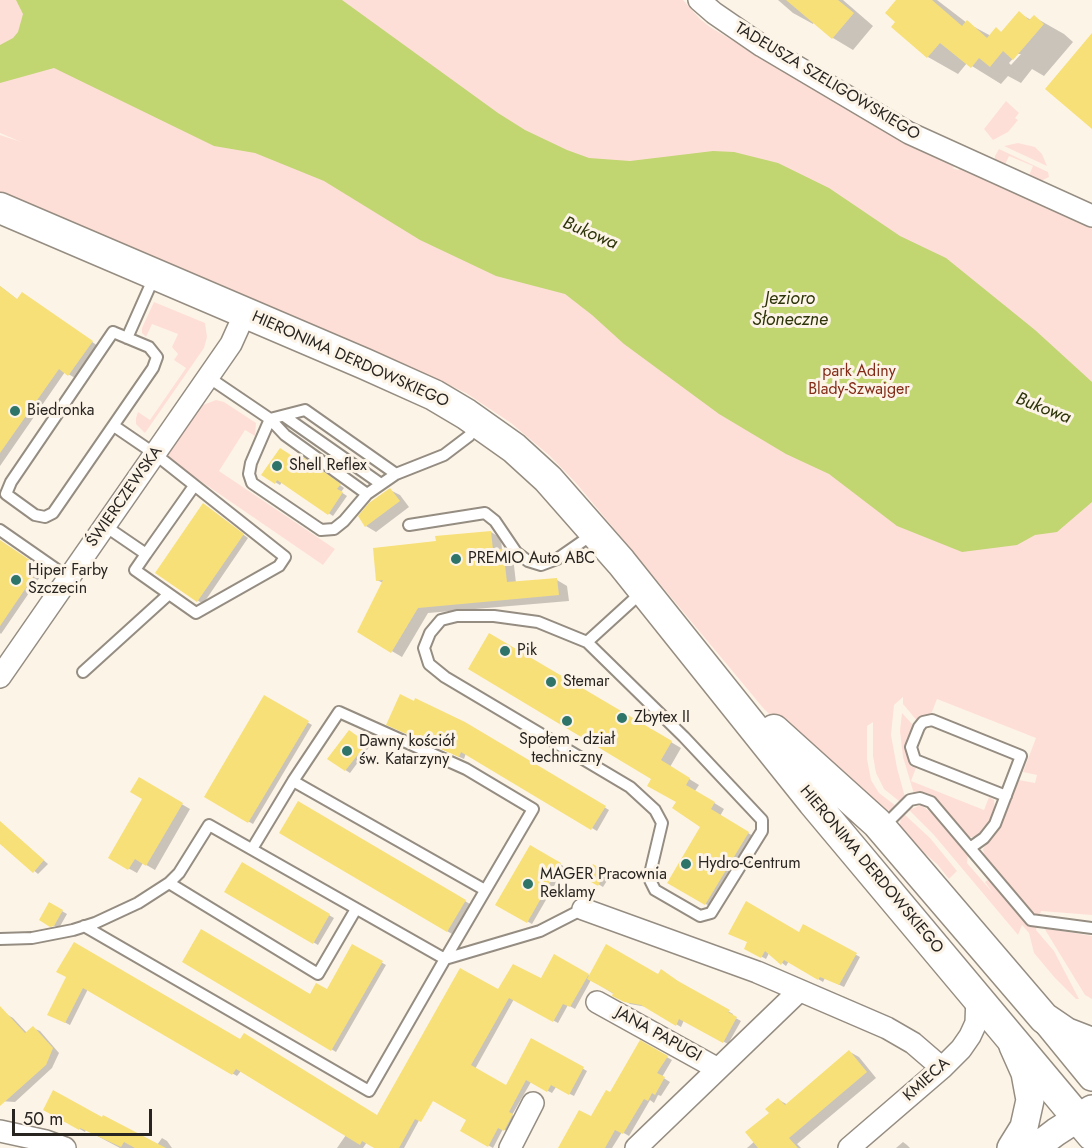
<!DOCTYPE html>
<meta charset="utf-8">
<style>
body{margin:0}
#map{position:relative;width:1092px;height:1148px;overflow:hidden;background:#fdf4e8;font-family:Jost,sans-serif}
canvas{display:block}
.scale{position:absolute;left:12px;top:1109px;width:140px;height:27px;box-sizing:border-box;border:3px solid #282521;border-top:0;padding-left:8px;font-size:18px;line-height:21px;white-space:nowrap;color:#282521;-webkit-text-stroke:4px #fdf4e8;paint-order:stroke}
</style>
<div id="map">
<canvas width="1092" height="1148"></canvas>
<div class="scale">50 m</div>
</div>
<script>
const g = document.querySelector('canvas').getContext('2d');
g.lineJoin = 'round';
function fillPath(path, color) { g.fillStyle = color; g.fill(path, 'evenodd'); }
const toPath = rows => new Path2D(rows.map(r => 'M' + r).join(''));
function strokePath(path, color, width, dash) { g.strokeStyle = color; g.lineWidth = width; g.lineCap = dash ? 'butt' : 'round'; g.setLineDash(dash || []); g.stroke(path); }
function drawText(font, color, halo, rows, align = 'center') {
  g.font = font + ' Jost,sans-serif'; g.lineWidth = 6; g.setLineDash([]); g.textBaseline = 'middle'; g.strokeStyle = halo; g.fillStyle = color; for (const [text, x, y, turn = 0] of rows) {
    g.save(); g.translate(x, y); g.rotate((+turn || 0) * Math.PI / 180); g.textAlign = isNaN(turn) ? turn : align; if (halo) g.strokeText(text, 0, 0); g.fillText(text, 0, 0); g.restore();
  }
}
fillPath(toPath([
 [0,0,683,0,700,19,710,27,910,146,956,166,952,168,958,170,961,168,1092,226,1092,915,1041,911,1036,930,1054,951,1079,999,1076,999,1055,978,1034,953,1029,933,1022,925,1018,935,934,835,909,810,921,805,937,817,968,853,967,863,993,893,985,882,996,873,985,859,983,849,999,828,1019,780,1035,783,1037,775,1023,772,1036,738,937,699,932,712,918,722,903,704,903,697,894,705,891,735,897,768,905,797,899,801,884,789,876,773,873,756,873,722,867,726,867,759,871,780,879,793,896,806,892,810,885,811,794,738,764,709,576,483,550,456,511,423,466,393,441,381,0,194,0,135,21,142,0,133],
 [1006,101,1019,113,1015,118,1018,120,1008,132,993,140,984,129],
 [1018,143,1035,147,1042,154,1047,166,1004,146],
 [999,149,1048,172,1049,177,1039,182,1028,178,1033,166,1009,156,1004,167,997,163,995,159,995,156],
 [154,302,205,323,207,337,204,348,145,433,136,424,136,418,138,412,150,420,186,368,174,360,178,354,172,347,178,334,152,324,146,337,142,333,142,328],
 [216,400,224,402,256,423,255,436,245,430,219,471,335,549,323,565,164,456,198,407],
 [902,713,914,726,909,736,906,748,910,766,916,768,911,781,984,810,989,797,994,800,995,811,989,824,979,837,968,837,914,794,903,757,900,731],
 [904,814,930,838,957,871,949,879,937,864,899,831,901,817],
 [1044,928,1092,936,1092,999,1085,995]
]), '#fedfd7');
fillPath(toPath([
 [16,0,342,0,498,113,525,130,567,150,589,158,630,161,713,151,734,152,778,163,829,188,900,236,946,258,1035,330,1092,382,1092,502,1057,532,1035,535,1017,545,962,552,897,526,829,474,786,454,719,414,624,344,592,315,565,294,496,276,420,240,324,181,255,153,214,146,54,68,0,83,0,45,13,38,18,32,23,14]
]), '#c1d571');
fillPath(toPath([
 [778,0,843,0,873,26,853,50,833,38,814,22,813,24,793,13],
 [898,0,937,0,967,23,991,36,997,29,1002,33,1019,13,1031,20,1034,17,1064,34,1073,42,1044,76,1032,69,1021,83,1008,76,1001,84,967,63,958,74,928,57,897,22],
 [1017,54,1021,54,1011,65,1009,63],
 [0,286,18,300,29,298,98,346,75,378,65,372,0,466],
 [305,459,344,488,341,492,347,496,333,516,282,482,280,485,263,475],
 [390,490,400,495,409,507,376,532,366,526],
 [207,508,248,538,203,604,157,573],
 [491,532,501,538,502,550,513,557,516,583,557,580,567,586,569,601,428,613,402,657,359,632,383,583,377,580,437,543],
 [0,541,44,571,1,634,0,633],
 [490,635,681,748,670,767,699,785,695,791,724,809,720,816,758,839,716,910,669,882,703,826,653,778],
 [265,697,312,725,253,824,206,797],
 [464,723,609,810,597,831,466,753,464,759,392,727],
 [353,735,370,746,350,773,329,759],
 [139,779,190,809,155,870,143,863,137,873,110,858,144,798],
 [299,803,470,904,452,934,281,833],
 [0,822,48,864,38,874,0,842],
 [531,847,565,867,532,924,497,904],
 [242,864,334,918,318,945,226,891],
 [593,866,610,876,603,887,587,877],
 [50,904,67,914,59,928,41,920],
 [804,926,860,957,844,987,825,978,823,982,789,961,786,966,769,953,766,959,746,948,799,934],
 [353,946,386,965,336,1052,184,961,311,996,327,992],
 [554,956,590,976,658,976,682,985,733,1014,732,1016,741,1021,728,1044,684,1020,681,1027,647,1007,630,1004,591,980,575,1009,568,1005,558,1023,514,999,475,1069,506,1087,532,1040,587,1071,574,1096,556,1087,552,1093,531,1082,512,1115,517,1118,509,1132,503,1129,493,1148,462,1130,468,1119,447,1069,404,1148,377,1148,367,1142,363,1148,337,1148,346,1135,241,1071,237,1076,88,989,70,1025,49,1014,68,977,241,1041,378,1117,499,991,541,980],
 [6,1014,13,1018,27,1033,33,1028,40,1031,59,1053,52,1068,15,1102,0,1101,0,1020],
 [640,1042,672,1060,662,1077,670,1082,661,1096,658,1095,654,1103,650,1100,629,1136,622,1132,612,1148,560,1148,592,1118,611,1094],
 [850,1052,859,1057,876,1078,797,1144,801,1148,747,1148,755,1141,779,1100,788,1105],
 [45,1109,102,1119,157,1145,162,1138,167,1141,172,1148,120,1148,86,1130,85,1132],
 [903,1142,907,1145,910,1148,896,1148]
]), '#0003');
fillPath(toPath([
 [786,0,838,0,854,13,832,39],
 [896,0,932,0,962,26,967,20,987,38,996,27,1001,32,1019,11,1029,20,1034,15,1044,24,1013,60,1003,51,990,67,979,58,971,68,940,43,927,58,891,27,895,22,885,13],
 [1092,33,1092,129,1045,89],
 [0,286,17,299,22,292,93,341,68,376,59,369,0,453],
 [280,448,297,459,300,455,341,484,337,489,343,492,328,515,277,480,275,484,261,475],
 [390,488,400,501,365,527,358,516,369,503],
 [203,503,244,534,197,602,155,573],
 [491,531,493,550,503,549,507,582,557,578,559,595,418,608,391,653,357,632,383,580,376,581,373,548,436,541,435,536],
 [0,540,40,567,0,626],
 [489,633,672,741,661,760,690,778,686,785,715,802,711,809,749,832,705,905,667,883,700,827,672,808,676,802,647,786,651,779,468,669],
 [400,694,414,701,415,698,465,722,606,806,591,830,461,752,459,757,386,725],
 [264,695,309,721,248,823,204,797],
 [349,730,367,743,345,771,327,759],
 [139,777,183,803,146,866,135,859,128,870,108,858,142,799,130,792],
 [298,801,466,900,447,932,279,833],
 [0,821,44,860,33,873,0,844],
 [530,845,561,863,527,923,495,905],
 [242,862,330,914,313,944,224,892],
 [593,864,606,872,598,886,584,878],
 [746,901,799,932,803,924,857,953,839,985,820,977,818,980,784,960,781,965,765,951,761,958,744,949,747,942,728,934],
 [49,902,63,910,54,926,50,927,39,920],
 [201,929,310,994,316,983,327,989,352,944,383,961,331,1051,182,962],
 [74,942,240,1039,244,1033,377,1115,460,968,498,989,513,964,541,978,554,954,589,974,570,1007,563,1004,553,1022,509,998,471,1065,506,1085,531,1038,584,1067,569,1095,551,1085,547,1092,526,1080,509,1112,513,1114,504,1131,498,1128,488,1147,460,1131,466,1120,433,1101,421,1122,415,1119,399,1148,374,1148,362,1141,360,1145,236,1069,232,1075,83,988,65,1023,47,1015,66,977,56,972],
 [606,944,658,974,661,969,678,981,730,1010,728,1012,737,1017,723,1043,679,1019,676,1026,641,1005,624,1002,612,996,613,993,587,979],
 [0,1006,25,1033,33,1026,53,1048,46,1065,0,1106],
 [640,1040,668,1056,657,1073,665,1077,655,1095,652,1093,648,1101,644,1099,623,1134,615,1130,605,1148,558,1148,579,1110,591,1116,606,1090,610,1092],
 [849,1050,867,1072,789,1138,798,1148,758,1148,745,1132,769,1113,765,1109,778,1098,785,1105],
 [53,1090,102,1117,103,1115,166,1148,135,1148,124,1142,121,1147,80,1128,79,1130,43,1110]
]), '#f7e078');
const service = toPath([
 [113,332,149,347,157,357,153,368,53,513,45,517,35,515,6,494,11,482,113,332],
 [127,338,155,275],
 [208,377,270,419,305,410,396,474,444,455,469,436,476,425],
 [284,416,381,484],
 [114,426,155,454,285,557,279,566,196,613,169,594],
 [367,494,285,435,270,419,251,463,249,474,252,483,321,530,334,529,344,521,367,494,396,474],
 [409,525,485,513,495,521,516,552,528,561,541,565,557,559,593,534],
 [0,530,69,578],
 [146,554,194,486],
 [587,642,538,622,494,616,457,616,441,620,430,633,424,648,429,664,445,677,630,787,655,810,662,823,649,878,655,890,700,916,711,913,762,831,762,820,684,737,587,642,643,591],
 [83,672,169,594,135,570,146,554,105,526],
 [293,781,485,890],
 [884,826,910,800,920,798,931,802,1031,920,1092,928],
 [970,848,984,838,995,824,1021,756,932,720,923,722,919,727,911,747,915,760,1006,796],
 [169,883,318,974,356,909],
 [84,926,369,1091,445,959,540,931,583,909],
 [0,939,32,938,73,930,95,923,138,903,169,883,179,873,209,825,445,959,533,809,466,769,339,712,293,781,252,849]
]);
const minor = toPath([
 [699,0,714,13,762,46,909,133,1092,216],
 [0,677,231,344,245,313],
 [583,909,757,972,887,1028,913,1043,942,1068],
 [597,1002,718,1069],
 [0,1131,46,1141,65,1148],
 [510,1148,533,1103],
 [636,1148,798,992],
 [849,1148,942,1068,961,1049,970,1036,976,1023,977,996]
]);
const tertiary = toPath([
 [1047,1022,1092,1077],
 [1011,1148,1024,1127,1030,1100,1025,1073,1013,1046],
 [1035,1148,1056,1132,1092,1109]
]);
const secondary = toPath([
 [0,208,365,364,434,395,466,414,514,448,548,479,621,562,813,802,1092,1135],
 [774,730,877,823,1044,1018,1066,1033,1092,1043]
]);
strokePath(service, '#958d82', 14);
strokePath(minor, '#958d82', 24);
strokePath(tertiary, '#958d82', 30);
strokePath(secondary, '#958d82', 33);
strokePath(service, '#fff', 10);
strokePath(minor, '#fff', 21);
strokePath(tertiary, '#fff', 27);
strokePath(secondary, '#fff', 30);
for (const [x, y, r, color] of [
 [15,411,6,"#2f7469"],
 [277,466,6,"#2f7469"],
 [456,559,6,"#2f7469"],
 [16,580,6,"#2f7469"],
 [505,651,6,"#2f7469"],
 [551,682,6,"#2f7469"],
 [622,718,6,"#2f7469"],
 [567,721,6,"#2f7469"],
 [347,751,6,"#2f7469"],
 [686,864,6,"#2f7469"],
 [528,884,6,"#2f7469"]
]) { const dot = new Path2D(); dot.arc(x, y, r, 0, 2 * Math.PI); g.fillStyle = color; g.fill(dot); strokePath(dot, '#fdf4e8', 2); }
drawText('16px', '#282521', '#fdf4e8', [
 ["TADEUSZA SZELIGOWSKIEGO",827,82,31],
 ["HIERONIMA DERDOWSKIEGO",350,360,24],
 ["ŚWIERCZEWSKA",125,497,-55],
 ["HIERONIMA DERDOWSKIEGO",871,870,50],
 ["JANA PAPUGI",658,1035,29],
 ["KMIECA",927,1080,-42]
]);
drawText('16px', '#832b17', '#fdf4e8', [
 ["park Adiny",859,372],
 ["Blady-Szwajger",859,390]
]);
drawText('16px', '#282521', '#fdf4e8', [
 ["Biedronka",27,411],
 ["Shell Reflex",289,466],
 ["PREMIO Auto ABC",468,559],
 ["Hiper Farby",28,571],
 ["Szczecin",28,589],
 ["Pik",517,651],
 ["Stemar",563,682],
 ["Zbytex II",634,718],
 ["Społem - dział",567,740,"center"],
 ["techniczny",567,758,"center"],
 ["Dawny kościół",359,742],
 ["św. Katarzyny",359,760],
 ["Hydro-Centrum",698,864],
 ["MAGER Pracownia",540,875],
 ["Reklamy",540,893]
], 'left');
drawText('italic 18px', '#2d3409', '#fdf4e8', [
 ["Bukowa",590,234,23],
 ["Jezioro",790,300],
 ["Słoneczne",790,321],
 ["Bukowa",1043,409,21]
]);
</script>
